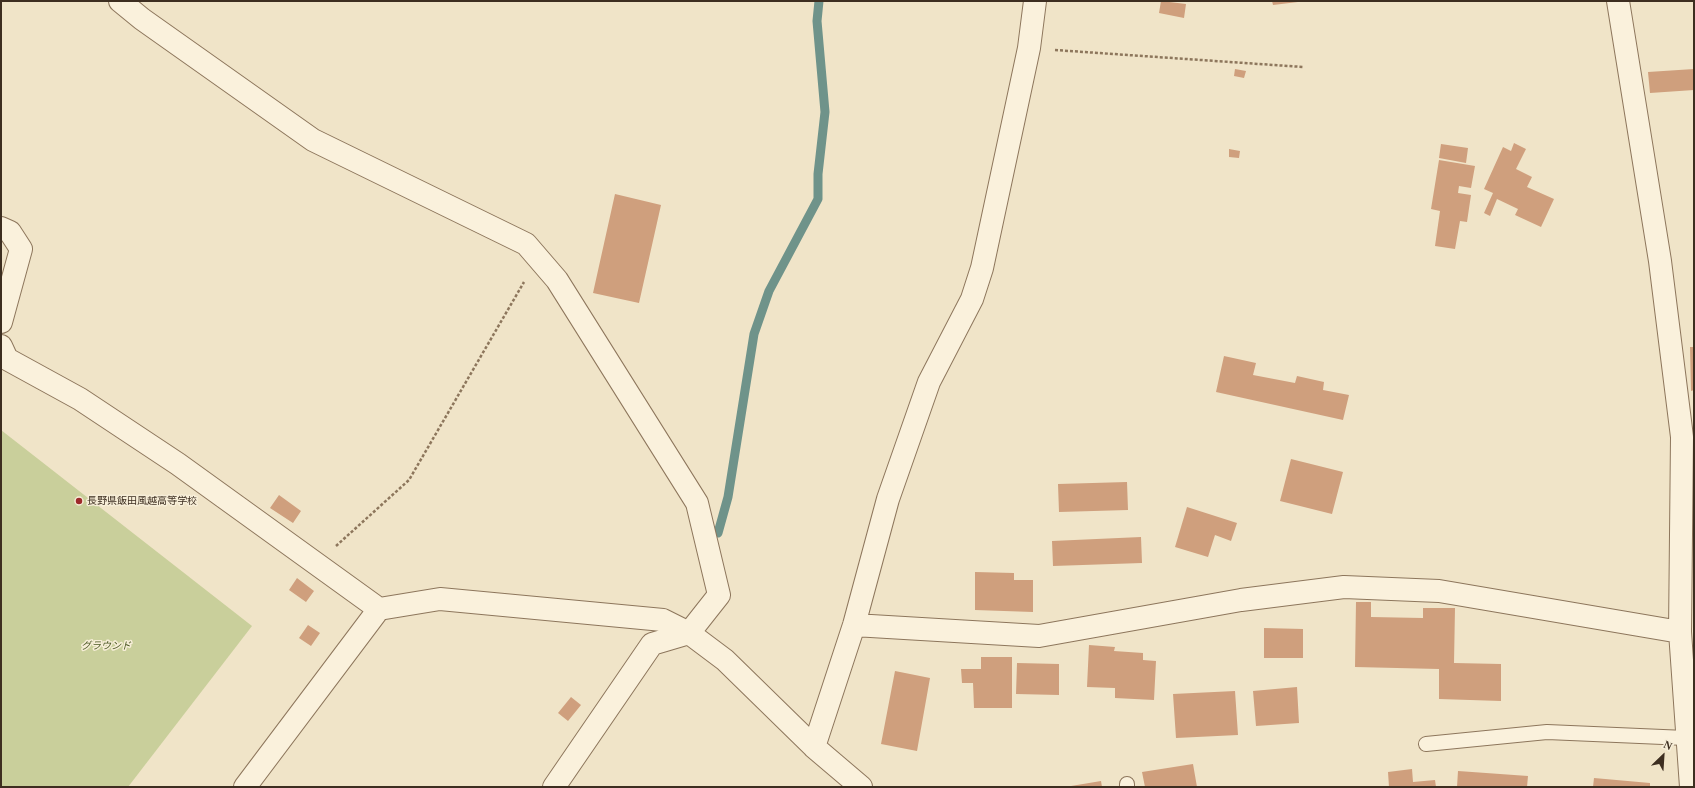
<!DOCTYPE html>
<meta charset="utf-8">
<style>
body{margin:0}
#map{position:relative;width:1695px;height:788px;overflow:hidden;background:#f0e4c8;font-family:"Times New Roman",serif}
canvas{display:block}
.frame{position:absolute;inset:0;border:2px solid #3d2e20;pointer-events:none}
.north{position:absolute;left:1643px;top:736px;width:40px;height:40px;-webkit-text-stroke:3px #f7eed8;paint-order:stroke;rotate:25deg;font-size:11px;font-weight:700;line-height:16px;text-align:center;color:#3d2e20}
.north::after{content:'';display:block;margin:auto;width:14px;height:18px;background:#3d2e20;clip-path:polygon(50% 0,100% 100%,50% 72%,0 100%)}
</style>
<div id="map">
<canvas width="1695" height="788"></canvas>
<div class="frame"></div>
<div class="north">N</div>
</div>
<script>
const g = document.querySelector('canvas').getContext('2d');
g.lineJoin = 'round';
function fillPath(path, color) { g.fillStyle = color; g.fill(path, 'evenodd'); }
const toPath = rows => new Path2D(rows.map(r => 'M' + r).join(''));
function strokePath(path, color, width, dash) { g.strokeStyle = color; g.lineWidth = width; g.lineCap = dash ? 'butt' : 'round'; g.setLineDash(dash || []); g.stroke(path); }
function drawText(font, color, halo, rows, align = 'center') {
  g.font = font + ' "Times New Roman","Noto Sans JP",serif'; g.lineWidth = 3; g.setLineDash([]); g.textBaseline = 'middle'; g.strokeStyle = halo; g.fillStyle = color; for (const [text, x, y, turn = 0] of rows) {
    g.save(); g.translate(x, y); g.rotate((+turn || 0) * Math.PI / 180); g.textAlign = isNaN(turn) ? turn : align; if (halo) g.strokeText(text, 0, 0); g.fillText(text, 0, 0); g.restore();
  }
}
fillPath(toPath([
 [1,430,252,626,128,787,1,787]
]), '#c9cf9b');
strokePath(toPath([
 [718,533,728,497,754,334,769,291,818,199,818,174,825,112,817,21,819,1]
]), '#6f938a', 9);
fillPath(toPath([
 [1161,1,1186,4,1184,18,1159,13],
 [1272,1,1298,1,1298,2,1273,5],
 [1235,69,1246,71,1244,78,1234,76],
 [1694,69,1694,90,1650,93,1648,72],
 [1514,143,1526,149,1516,169,1532,177,1527,187,1554,199,1541,227,1515,215,1518,209,1497,199,1490,216,1484,213,1493,193,1484,189,1503,147,1511,151],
 [1441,144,1468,148,1466,163,1439,158],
 [1229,149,1240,151,1239,158,1229,157],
 [1439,160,1475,166,1471,188,1459,186,1458,193,1471,195,1467,222,1460,221,1455,249,1435,246,1440,211,1431,209],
 [615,194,661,205,639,303,593,293],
 [1690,347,1694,347,1694,390,1691,391],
 [1224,356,1256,363,1253,375,1295,383,1297,376,1324,382,1323,390,1349,395,1343,420,1216,392],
 [1291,459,1343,472,1332,514,1280,501],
 [1127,482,1128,510,1059,512,1058,484],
 [279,495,301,511,293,523,270,508],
 [1187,507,1237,523,1231,541,1215,535,1208,557,1175,547],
 [1141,537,1142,563,1053,566,1052,541],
 [975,572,1014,573,1014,580,1033,580,1033,612,975,610],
 [297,578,314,591,306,602,289,590],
 [1356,602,1371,602,1371,617,1423,618,1423,608,1455,608,1454,663,1501,664,1501,701,1439,699,1439,669,1355,667],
 [308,625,320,633,311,646,299,638],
 [1264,628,1303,629,1303,658,1264,658],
 [1089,645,1115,647,1114,651,1143,653,1143,660,1156,661,1154,700,1115,698,1115,688,1087,687],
 [981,657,1012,657,1012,708,974,708,973,683,962,683,961,669,981,669],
 [1017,663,1059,664,1059,695,1016,694],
 [895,671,930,678,917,751,881,744],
 [1297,687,1299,723,1256,726,1253,691],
 [1235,691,1238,735,1176,738,1173,694],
 [571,697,581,705,568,721,558,713],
 [1193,764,1197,787,1145,787,1142,772],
 [1412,769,1413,782,1435,780,1436,787,1389,787,1388,772],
 [1458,771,1528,776,1527,787,1457,787],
 [1594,778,1650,783,1650,787,1593,787],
 [1101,781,1102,787,1071,787,1071,786]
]), '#cf9f7d');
const service = toPath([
 [1426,744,1547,732,1686,738],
 [1127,784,1127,787]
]);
const minor = toPath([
 [120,1,142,19,313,140,526,244,557,280,697,503,719,595,689,633,652,644,554,787],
 [1618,1,1660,261,1682,437,1680,632,1691,787],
 [1,228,10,232,21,249,1,322],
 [1,346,7,359,80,399,178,464,379,609],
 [854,625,1039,636,1241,600,1344,587,1439,591,1680,632],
 [814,747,854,625,888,499,929,382,972,299,982,268,1029,48,1035,1],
 [245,787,379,609,440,599,663,620,689,633,725,660,814,747,861,787]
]);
strokePath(service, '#8d765c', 16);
strokePath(minor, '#8d765c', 24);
strokePath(toPath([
 [1055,50,1303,67],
 [336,546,409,480,524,282]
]), '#8d765c', 2.5, [3, 2]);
strokePath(service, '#faf1dc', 14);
strokePath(minor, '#faf1dc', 22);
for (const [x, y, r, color] of [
 [79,501,4,"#9e2a2b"]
]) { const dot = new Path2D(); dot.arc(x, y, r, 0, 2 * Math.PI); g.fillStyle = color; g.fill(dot); strokePath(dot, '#f7eed8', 1.5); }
drawText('10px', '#3d2e20', '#f7eed8', [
 ["長野県飯田風越高等学校",87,501]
], 'left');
drawText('italic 10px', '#4d5a26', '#f7eed8', [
 ["グラウンド",106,646]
]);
</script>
